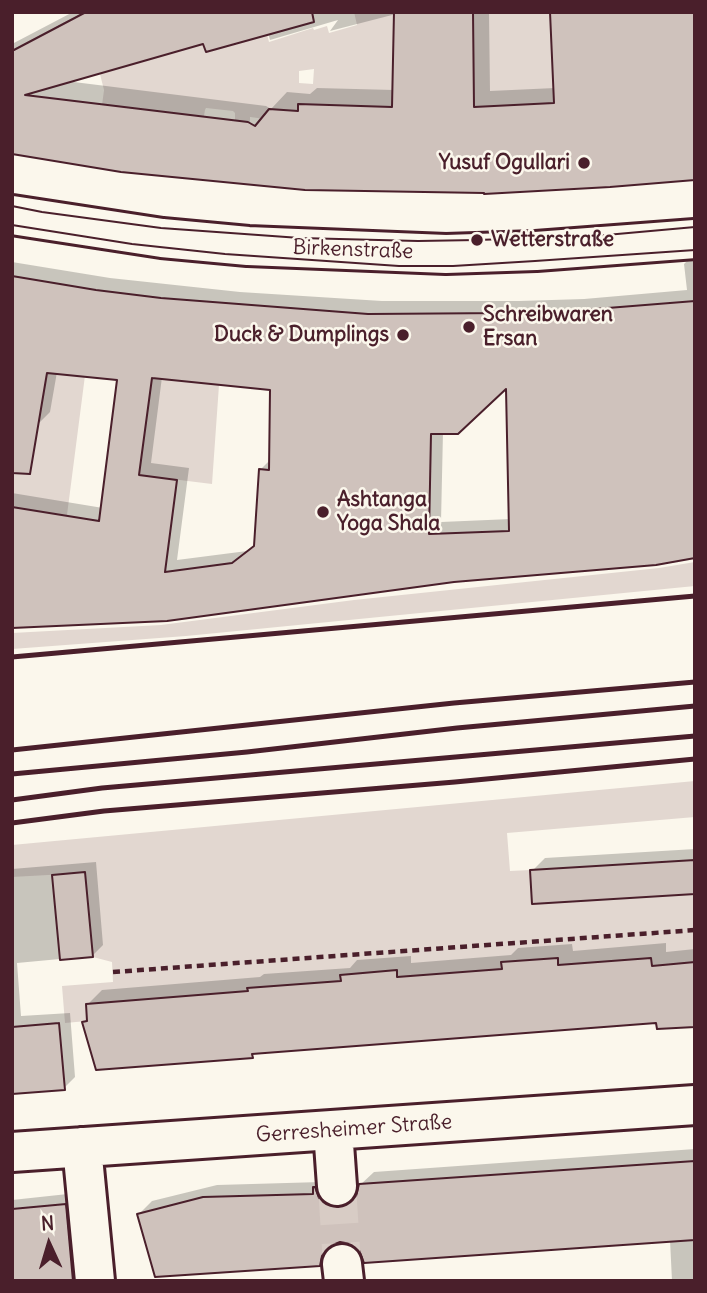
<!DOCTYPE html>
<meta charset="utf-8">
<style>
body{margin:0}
#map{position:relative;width:707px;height:1293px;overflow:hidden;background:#fbf7ec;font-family:Delius,sans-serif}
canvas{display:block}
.frame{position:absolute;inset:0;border:14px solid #4a1f2b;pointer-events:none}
.north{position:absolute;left:14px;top:1209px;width:70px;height:70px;-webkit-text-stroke:5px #fbf7ec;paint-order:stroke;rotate:356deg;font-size:19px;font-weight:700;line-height:28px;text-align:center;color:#4a1f2b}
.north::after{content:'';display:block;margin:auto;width:24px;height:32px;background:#4a1f2b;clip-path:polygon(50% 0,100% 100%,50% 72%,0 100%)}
</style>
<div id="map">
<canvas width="707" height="1293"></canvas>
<div class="frame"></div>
<div class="north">N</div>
</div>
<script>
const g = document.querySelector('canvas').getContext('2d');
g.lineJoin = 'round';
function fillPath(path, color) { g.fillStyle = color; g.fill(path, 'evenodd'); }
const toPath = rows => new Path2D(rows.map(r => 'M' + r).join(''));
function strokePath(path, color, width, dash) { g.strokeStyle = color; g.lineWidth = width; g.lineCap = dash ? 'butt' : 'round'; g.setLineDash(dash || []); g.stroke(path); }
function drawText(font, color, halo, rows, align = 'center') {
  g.font = font + ' Delius,sans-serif'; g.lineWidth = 5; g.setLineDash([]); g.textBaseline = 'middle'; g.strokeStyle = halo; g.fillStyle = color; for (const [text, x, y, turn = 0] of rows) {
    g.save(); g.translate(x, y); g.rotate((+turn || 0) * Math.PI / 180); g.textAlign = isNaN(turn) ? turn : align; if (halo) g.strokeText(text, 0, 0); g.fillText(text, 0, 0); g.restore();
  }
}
fillPath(toPath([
 [354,12,393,12,394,15,405,12,550,12,555,113,533,104,508,105,505,109,392,117,375,106,349,106,347,108,294,113,293,110,269,109,266,112,265,119,250,117,250,122,235,120,235,113,233,111,206,108,205,110,204,116,190,115,189,118,102,105,104,90,98,66,163,54,203,44,206,52,267,34,269,42,313,28,314,30,327,26,329,33,357,25],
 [314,69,313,84,299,83,299,71],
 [50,355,87,360,67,515,12,507,12,422,38,427],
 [152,378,219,385,212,484,139,475],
 [695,562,695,586,186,636,12,649,12,633,161,625,354,600,659,568],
 [695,781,695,817,507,833,510,871,530,870,533,904,695,894,695,962,652,966,651,958,558,965,558,959,501,963,502,969,409,976,397,977,396,970,341,975,341,981,248,988,248,991,86,1004,87,1021,65,1023,62,986,113,982,112,962,93,957,85,873,12,877,12,845]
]), '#e2d7d0');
fillPath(toPath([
 [73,12,489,12,490,91,555,88,695,12,485,193,12,153,12,44],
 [396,14,394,90,317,88,310,94,287,92,271,109,266,106,66,81,205,42,268,33,270,40,338,20,330,31],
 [695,253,695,556,12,627,12,493,103,508,118,378,57,372,50,412,37,425,20,422,12,474,12,262,110,278,240,292,382,301,519,301,584,299,687,290,684,264],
 [162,377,272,388,271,459,260,470,255,544,247,551,177,560,189,468,151,463],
 [507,385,511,519,441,522,443,432],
 [695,849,695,892,532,871,545,858],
 [96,862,103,945,92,956,17,963,21,1016,70,1013,75,1077,64,1088,12,1092,12,869],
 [666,943,666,952,695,949,695,1025,658,1022,256,1052,252,1056,84,1022,88,1018,87,1005,102,990,260,977,264,974,350,968,357,960,411,956,411,963,511,955,518,948,572,944,573,951],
 [695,1149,695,1281,672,1281,670,1240,352,1243,340,1240,334,1243,333,1251,320,1264,139,1214,152,1201,217,1185,321,1182,340,1193,354,1195,359,1193,360,1185,374,1172],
 [77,1193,89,1281,12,1281,12,1200]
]), '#0003');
const building = toPath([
 [86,12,312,12,314,22,206,52,203,44,25,95,248,122,255,126,269,109,298,111,298,104,392,107,394,12,473,12,474,107,554,103,550,12,695,12,695,180,610,187,484,194,484,193,305,190,121,172,12,154,12,51,86,12],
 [12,276,96,290,161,298,368,314,505,313,570,311,695,301,695,558,656,565,454,582,167,621,12,628,12,507,99,521,117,380,47,373,30,474,12,473,12,276],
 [152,378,270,390,269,470,259,469,254,546,232,563,165,572,177,480,139,475,152,378],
 [506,389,509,531,429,534,431,434,458,434,506,389],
 [695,860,695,894,532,904,530,870,695,860],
 [85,872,93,957,60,960,52,875,85,872],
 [558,958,558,965,651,958,652,966,695,962,695,1027,657,1029,656,1023,252,1054,253,1058,96,1070,82,1022,87,1021,86,1004,248,991,247,988,341,981,340,975,397,970,397,977,502,969,501,962,558,958],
 [59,1023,65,1090,12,1094,12,1027,59,1023],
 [695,1161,695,1240,364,1263,359,1250,351,1244,340,1242,328,1247,322,1256,320,1266,155,1277,137,1214,203,1197,313,1194,313,1187,315,1187,319,1198,327,1205,339,1208,350,1204,356,1196,359,1184,695,1161],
 [66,1204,73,1281,12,1281,12,1209,66,1204]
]);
fillPath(building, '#cfc2bc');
strokePath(building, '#4a1f2b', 2);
strokePath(toPath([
 [337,1186,342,1264]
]), '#d8ccc5', 38, [38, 19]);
const minor = toPath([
 [12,215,162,238,248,246,446,254,536,251,695,239],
 [333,1130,337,1186],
 [82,1147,95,1281],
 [12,1152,695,1105],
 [342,1264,344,1281]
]);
strokePath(minor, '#4a1f2b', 44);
strokePath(toPath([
 [113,972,695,930]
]), '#4a1f2b', 4.5, [7, 5]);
strokePath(minor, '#fbf7ec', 38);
strokePath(toPath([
 [12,206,42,212,161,228,300,238,418,241,477,240,595,236,695,227],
 [12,225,132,244,225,254,399,266,453,266,535,261,695,250]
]), '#4a1f2b', 2);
strokePath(toPath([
 [12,657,695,596],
 [12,750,454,703,695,682],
 [12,774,247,752,457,728,695,706],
 [12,800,102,788,695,736],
 [12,823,104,811,455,782,695,759]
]), '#4a1f2b', 5);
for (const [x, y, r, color] of [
 [584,163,7,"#4a1f2b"],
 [477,240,7,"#4a1f2b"],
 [469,327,7,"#4a1f2b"],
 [403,335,7,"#4a1f2b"],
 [323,512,7,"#4a1f2b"]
]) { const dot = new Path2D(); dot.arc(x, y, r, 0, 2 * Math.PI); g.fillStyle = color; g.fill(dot); strokePath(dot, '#fbf7ec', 2.5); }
drawText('bold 21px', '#4a1f2b', '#fbf7ec', [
 ["Yusuf Ogullari",570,163,"right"],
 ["Wetterstraße",491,240],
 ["Schreibwaren",483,315],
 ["Ersan",483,339],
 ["Duck & Dumplings",389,335,"right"],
 ["Ashtanga",337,500],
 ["Yoga Shala",337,524]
], 'left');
drawText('21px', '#4a1f2b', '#fbf7ec', [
 ["Birkenstraße",353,250,2],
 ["Gerresheimer Straße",354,1129,-4]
]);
</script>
